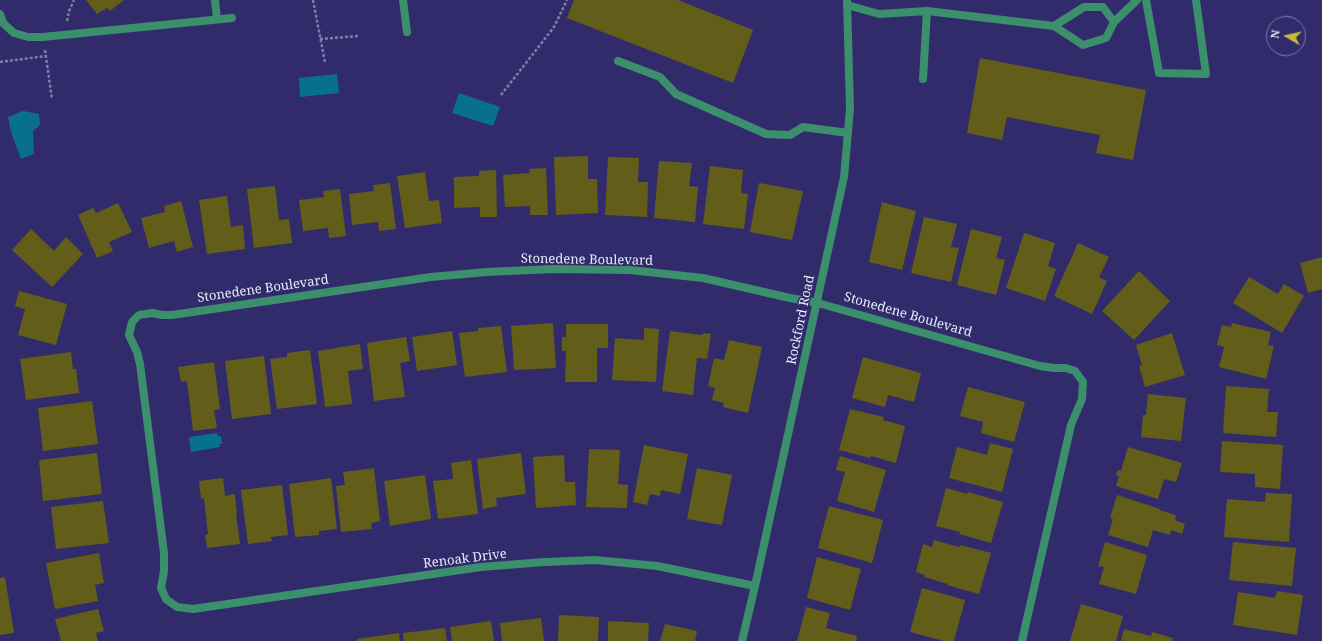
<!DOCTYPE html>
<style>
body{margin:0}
#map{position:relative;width:1322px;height:641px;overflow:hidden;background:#322b6b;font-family:"Noto Serif",serif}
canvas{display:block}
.north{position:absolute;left:1266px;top:16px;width:40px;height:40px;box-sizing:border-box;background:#322b6b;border:1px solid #7b77a4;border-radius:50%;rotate:279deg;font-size:11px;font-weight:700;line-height:16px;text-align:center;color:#e9eafa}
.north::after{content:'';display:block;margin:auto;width:14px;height:18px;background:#c7bb3c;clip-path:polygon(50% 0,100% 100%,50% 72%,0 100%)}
</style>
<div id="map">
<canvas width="1322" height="641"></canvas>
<div class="north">N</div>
</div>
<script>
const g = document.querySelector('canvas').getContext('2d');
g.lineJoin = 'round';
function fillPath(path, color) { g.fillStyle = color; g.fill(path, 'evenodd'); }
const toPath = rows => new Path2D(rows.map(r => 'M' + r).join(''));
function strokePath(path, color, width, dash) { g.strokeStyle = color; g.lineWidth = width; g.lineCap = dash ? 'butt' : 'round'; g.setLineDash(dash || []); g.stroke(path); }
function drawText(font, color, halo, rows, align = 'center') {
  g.font = font + ' "Noto Serif",serif'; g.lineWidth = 3; g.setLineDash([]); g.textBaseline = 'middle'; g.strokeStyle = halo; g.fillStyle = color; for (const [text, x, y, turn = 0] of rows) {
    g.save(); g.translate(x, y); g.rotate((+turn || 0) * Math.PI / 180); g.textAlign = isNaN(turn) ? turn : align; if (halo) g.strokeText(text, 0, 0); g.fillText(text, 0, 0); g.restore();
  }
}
fillPath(toPath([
 [337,74,339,93,300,97,299,78],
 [459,93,500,107,493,126,452,113],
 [23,111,39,114,40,125,33,131,34,154,21,159,11,132,8,117],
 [217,433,218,436,221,436,222,444,219,444,220,447,191,452,189,437]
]), '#09708c');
fillPath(toPath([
 [86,0,124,0,110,11,107,8,97,14],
 [574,0,678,0,753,30,733,83,567,18],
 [980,58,1146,90,1133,160,1096,153,1100,135,1007,117,1002,140,967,133],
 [588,156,588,179,597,179,598,213,556,215,554,157],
 [608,157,639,158,638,182,648,182,647,217,605,215],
 [659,161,692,163,689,186,698,187,695,222,654,218],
 [710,166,743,170,741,193,748,194,744,229,703,224],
 [546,168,548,215,530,215,530,206,505,207,503,175,530,173,529,169],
 [496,170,497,217,480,217,480,207,454,208,454,177,479,176,479,171],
 [425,172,429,201,439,200,442,223,405,228,397,176],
 [390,183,396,229,379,231,378,222,352,225,349,194,374,191,373,185],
 [759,183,803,191,792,240,750,232],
 [275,186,279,220,289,219,292,243,254,248,247,189],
 [340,189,346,236,329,238,328,228,303,231,299,200,324,197,323,191],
 [227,196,231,227,243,225,245,249,207,254,199,200],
 [181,201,193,247,177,252,174,241,149,248,141,218,165,212,164,206],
 [882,202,916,211,902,270,869,262],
 [118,203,132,232,109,242,113,251,97,258,78,215,93,208,96,213],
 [924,217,957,224,951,247,959,248,951,282,911,273],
 [31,229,54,251,66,237,83,254,52,287,12,250],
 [971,229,1002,237,996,258,1005,260,996,295,957,285],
 [1024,233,1055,243,1048,266,1056,269,1045,301,1006,288],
 [1078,243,1109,257,1099,277,1107,281,1092,314,1054,296],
 [1322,257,1322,289,1308,293,1300,263],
 [1139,271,1170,301,1134,340,1102,311],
 [1249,277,1278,294,1284,284,1304,296,1282,333,1233,303],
 [19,291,67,304,56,345,18,335,25,309,15,306],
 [553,323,556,368,514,370,511,326],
 [1232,323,1271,332,1268,345,1274,346,1266,379,1219,367,1224,347,1217,345,1222,325,1231,327],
 [566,324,608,324,608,348,597,348,597,382,565,382,566,351,562,351,562,337,566,337],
 [501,326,507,372,465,377,459,333,478,331,478,328],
 [644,328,659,329,656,382,612,380,615,338,644,340],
 [452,331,457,365,417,371,412,337],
 [670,331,702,335,703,333,711,334,707,359,697,358,693,395,662,391],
 [1172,333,1185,375,1145,387,1139,366,1142,365,1136,345],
 [406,337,410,361,400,363,405,397,374,401,367,343],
 [729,340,762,347,748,413,723,407,724,403,712,400,715,388,708,386,714,358,724,360],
 [360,344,363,369,348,371,352,404,325,407,318,351],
 [310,350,317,404,277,409,270,359,287,357,287,353],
 [71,352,73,369,76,369,79,393,26,400,20,359],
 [264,356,271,414,232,419,225,361],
 [863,357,921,373,914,402,888,395,885,407,852,398],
 [214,362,220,409,214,410,217,428,193,431,187,381,181,382,178,367],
 [1226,386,1269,389,1267,412,1278,412,1276,437,1223,433],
 [968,387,1025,402,1014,442,981,433,983,422,960,416],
 [1148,394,1186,398,1181,441,1141,437,1143,415,1146,415],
 [92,401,98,444,43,451,38,408],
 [850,409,884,417,883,420,905,426,896,463,871,456,870,458,839,450],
 [1222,441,1283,445,1280,489,1255,487,1255,474,1220,472],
 [990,443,1013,449,1002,492,949,478,957,447,987,455],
 [644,445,688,454,680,494,661,490,660,496,650,494,647,505,633,502],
 [1128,447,1182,463,1176,482,1164,479,1158,499,1116,486,1119,476,1116,475,1118,470,1121,471],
 [589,449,620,450,618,484,628,485,627,508,586,507],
 [97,453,102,494,43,501,39,460],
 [521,453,526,494,496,498,497,506,483,509,477,459],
 [564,455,565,482,575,482,576,505,536,508,533,457],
 [840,456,886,470,874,512,837,501,845,472,836,470],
 [471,460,478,514,438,519,433,481,453,479,451,463],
 [374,468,380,521,371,523,372,529,341,532,336,486,345,485,343,472],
 [697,468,732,475,722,525,687,519],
 [425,475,431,519,390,526,384,481],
 [223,478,225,496,235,494,237,515,236,515,240,544,207,548,205,535,208,534,204,498,201,499,199,481],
 [331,478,337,529,319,531,319,535,295,537,289,484],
 [282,485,288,535,271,537,272,541,248,544,241,490],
 [946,488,967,494,968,492,1003,502,991,543,959,534,960,532,936,526],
 [1266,493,1292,494,1289,542,1224,537,1227,499,1265,502],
 [1117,495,1160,509,1159,510,1176,515,1175,520,1185,524,1182,534,1171,530,1170,535,1153,530,1148,547,1108,535,1113,519,1110,518],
 [103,501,109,543,56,549,51,507],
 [829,506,883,520,872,563,818,548],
 [934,540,959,547,960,545,991,553,979,594,947,585,948,584,924,577,925,575,916,572,923,544,932,547],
 [1105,542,1147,555,1136,594,1099,584,1104,567,1098,566],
 [1233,542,1296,548,1292,586,1229,580],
 [99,553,104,583,95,585,98,601,55,609,46,563],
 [817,557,861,569,850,610,807,598],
 [5,577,14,633,0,635,0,578],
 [922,588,965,600,954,641,944,641,910,632],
 [1277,591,1303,595,1297,635,1233,625,1238,592,1275,598],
 [1081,604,1123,616,1116,641,1070,641],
 [806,607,830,613,826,628,857,636,856,641,797,641],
 [98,609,104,631,96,633,98,641,61,641,55,619],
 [559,615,599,617,598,641,558,641],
 [541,618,544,641,502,641,500,623],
 [491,621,494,641,452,641,450,627],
 [608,621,649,623,648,641,608,641],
 [665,624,697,631,695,641,660,641],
 [445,628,447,641,404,641,403,633],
 [1124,629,1151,636,1152,632,1173,638,1172,641,1121,641],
 [399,633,400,641,357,641,357,639]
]), '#635d1a');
strokePath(toPath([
 [313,0,325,62],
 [67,21,69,11,74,0],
 [320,39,359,36],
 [45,50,52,99],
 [0,62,46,56],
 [501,95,554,27,567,0]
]), '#817da9', 2.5, [3, 2]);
strokePath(toPath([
 [215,0,217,19],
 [403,0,407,32],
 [1146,0,1159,73,1206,74,1196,0],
 [847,5,879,14,927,11,1054,26,1083,45,1106,38,1114,22,1103,7,1084,7,1054,26],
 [0,14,3,23,14,33,28,37,43,37,232,18],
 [1114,22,1137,0],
 [618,61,660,77,676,94,766,134,790,135,803,127,848,133],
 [923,79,927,11]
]), '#3b8f6d', 8);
strokePath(toPath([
 [755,586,657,566,595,560,545,562,481,567,193,609,177,607,166,599,161,588,164,571,164,553,140,364,137,352,129,335,132,322,139,315,152,313,162,315,172,315,431,277,487,272,553,269,630,270,703,278,790,298,818,303,1040,366,1054,368,1066,368,1075,371,1083,382,1082,399,1071,425,1022,641],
 [742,641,755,586,844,177,850,109,847,0]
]), '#3b8f6d', 8);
drawText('13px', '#e9eafa', '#322b6b', [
 ["Stonedene Boulevard",587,260,1],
 ["Stonedene Boulevard",263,289,-8],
 ["Stonedene Boulevard",908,315,16],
 ["Rockford Road",801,320,-78],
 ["Renoak Drive",465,559,-7]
]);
</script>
